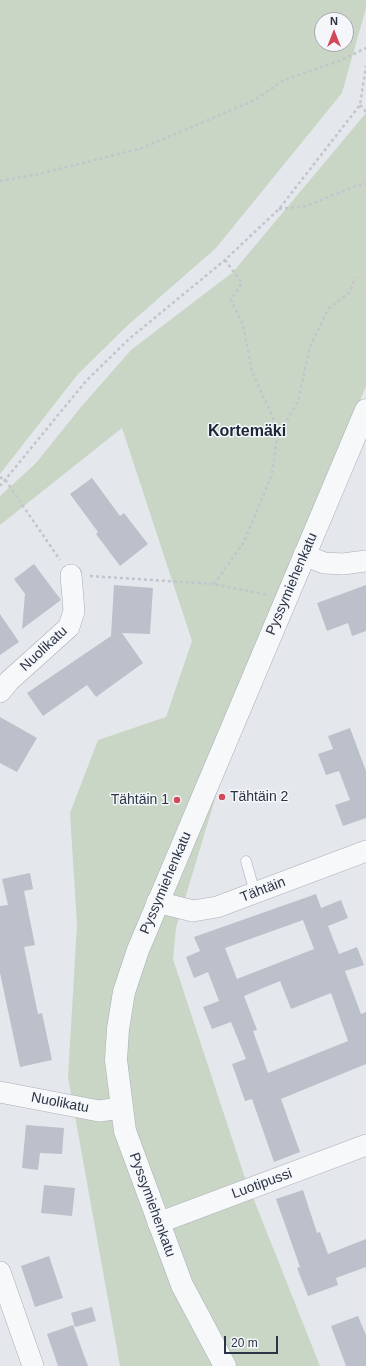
<!DOCTYPE html>
<meta charset="utf-8">
<style>
body{margin:0}
#map{position:relative;width:366px;height:1366px;overflow:hidden;background:#e4e7ec;font-family:Arial,sans-serif}
canvas{display:block}
.north{position:absolute;left:314px;top:12px;width:40px;height:40px;box-sizing:border-box;background:#f4f6f9;border:1px solid #a4a8b1;border-radius:50%;rotate:0deg;font-size:11px;font-weight:700;line-height:16px;text-align:center;color:#2b3445}
.north::after{content:'';display:block;margin:auto;width:14px;height:18px;background:#d1495b;clip-path:polygon(50% 0,100% 100%,50% 72%,0 100%)}
.scale{position:absolute;left:224px;top:1336px;width:54px;height:18px;box-sizing:border-box;border:2px solid #2b3445;border-top:0;padding-left:5px;font-size:12px;line-height:14px;white-space:nowrap;color:#2b3445;-webkit-text-stroke:3px #f4f6f9;paint-order:stroke}
</style>
<div id="map">
<canvas width="366" height="1366"></canvas>
<div class="north">N</div>
<div class="scale">20 m</div>
</div>
<script>
const g = document.querySelector('canvas').getContext('2d');
g.lineJoin = 'round';
function fillPath(path, color) { g.fillStyle = color; g.fill(path, 'evenodd'); }
const toPath = rows => new Path2D(rows.map(r => 'M' + r).join(''));
function strokePath(path, color, width, dash) { g.strokeStyle = color; g.lineWidth = width; g.lineCap = dash ? 'butt' : 'round'; g.setLineDash(dash || []); g.stroke(path); }
function drawText(font, color, halo, rows, align = 'center') {
  g.font = font + ' Arial,sans-serif'; g.lineWidth = 3; g.setLineDash([]); g.textBaseline = 'middle'; g.strokeStyle = halo; g.fillStyle = color; for (const [text, x, y, turn = 0] of rows) {
    g.save(); g.translate(x, y); g.rotate((+turn || 0) * Math.PI / 180); g.textAlign = isNaN(turn) ? turn : align; if (halo) g.strokeText(text, 0, 0); g.fillText(text, 0, 0); g.restore();
  }
}
fillPath(toPath([
 [0,0,366,0,366,8,342,93,216,248,128,325,78,374,0,474],
 [322,20,346,20,346,44,322,44],
 [366,113,366,386,272,611,176,928,173,959,244,1175,320,1366,120,1366,68,1077,77,925,70,813,98,740,166,717,192,641,122,428,0,525,0,496,36,463,81,407,131,350,233,272]
]), '#c9d6c5');
fillPath(toPath([
 [92,478,120,516,124,513,148,544,120,566,96,534,98,532,70,494],
 [34,564,61,600,22,629,25,594,14,579],
 [114,585,153,588,150,634,122,633,143,663,96,697,87,685,43,716,27,693,111,636],
 [366,585,366,631,352,636,348,623,327,631,317,603],
 [0,614,19,642,0,655],
 [0,717,37,738,17,772,0,763],
 [350,728,366,771,366,818,343,826,335,805,350,800,339,771,326,775,318,754,333,749,328,736],
 [30,873,33,889,24,891,35,945,24,947,38,1014,42,1013,52,1060,20,1067,0,973,0,906,8,905,2,879],
 [316,894,321,908,341,900,348,918,328,926,339,954,357,947,364,965,345,971,361,1014,366,1012,366,1064,281,1099,300,1152,274,1162,252,1099,245,1101,232,1064,246,1059,231,1022,212,1029,203,1007,219,1001,208,972,194,978,186,957,200,951,194,937],
 [303,920,314,949,237,979,225,948],
 [280,981,291,1009,331,993,348,1041,268,1073,253,1031,257,1030,244,996],
 [26,1125,64,1128,62,1154,40,1153,38,1170,22,1168],
 [44,1185,75,1188,72,1216,41,1213],
 [303,1190,317,1233,320,1232,328,1254,366,1239,366,1267,336,1278,338,1285,308,1296,297,1268,300,1267,276,1199],
 [49,1256,63,1298,35,1307,21,1266],
 [92,1307,96,1321,75,1327,71,1313],
 [358,1316,366,1335,366,1366,346,1366,331,1326],
 [73,1325,88,1366,58,1366,47,1334]
]), '#bbc0ca');
const service = toPath([
 [246,861,255,893]
]);
const minor = toPath([
 [304,555,324,563,343,564,366,561],
 [0,692,9,681,69,627,74,611,71,575],
 [157,902,193,911,217,907,366,851],
 [0,1092,99,1111,121,1108],
 [158,1223,366,1145],
 [0,1272,33,1366]
]);
const tertiary = toPath([
 [225,1366,182,1285,125,1131,116,1060,118,1029,124,992,138,950,366,410]
]);
strokePath(service, '#a9aeb7', 11);
strokePath(minor, '#a9aeb7', 22);
strokePath(tertiary, '#a9aeb7', 23);
strokePath(toPath([
 [360,105,366,112],
 [0,181,39,174,142,148,253,101,284,80,339,61,366,48],
 [279,209,306,206,356,186,366,184],
 [278,436,298,401,310,347,328,309,350,292,355,277],
 [0,477,6,481,60,560],
 [0,486,86,381,129,339,225,260,279,209,360,105,366,66],
 [90,576,214,584,267,595],
 [214,584,244,542,272,474,277,436,273,417,252,372,243,325,231,300,242,283,225,260]
]), '#c2c5cb', 2.5, [3, 3]);
strokePath(service, '#f7f8fa', 10);
strokePath(minor, '#f7f8fa', 21);
strokePath(tertiary, '#f7f8fa', 22);
for (const [x, y, r, color] of [
 [222,797,4,"#d1495b"],
 [177,800,4,"#d1495b"]
]) { const dot = new Path2D(); dot.arc(x, y, r, 0, 2 * Math.PI); g.fillStyle = color; g.fill(dot); strokePath(dot, '#f4f6f9', 1.5); }
drawText('14px', '#2b3445', '#f4f6f9', [
 ["Pyssymiehenkatu",292,584,-67],
 ["Nuolikatu",44,649,-43],
 ["Pyssymiehenkatu",166,883,-67],
 ["Tähtäin",263,890,-21],
 ["Nuolikatu",60,1103,11],
 ["Luotipussi",262,1184,-20],
 ["Pyssymiehenkatu",152,1205,70]
]);
drawText('14px', '#2b3445', '#f4f6f9', [
 ["Tähtäin 2",230,797],
 ["Tähtäin 1",169,800,"right"]
], 'left');
drawText('bold 16px', '#1d2536', '#f4f6f9', [
 ["Kortemäki",247,432]
]);
</script>
